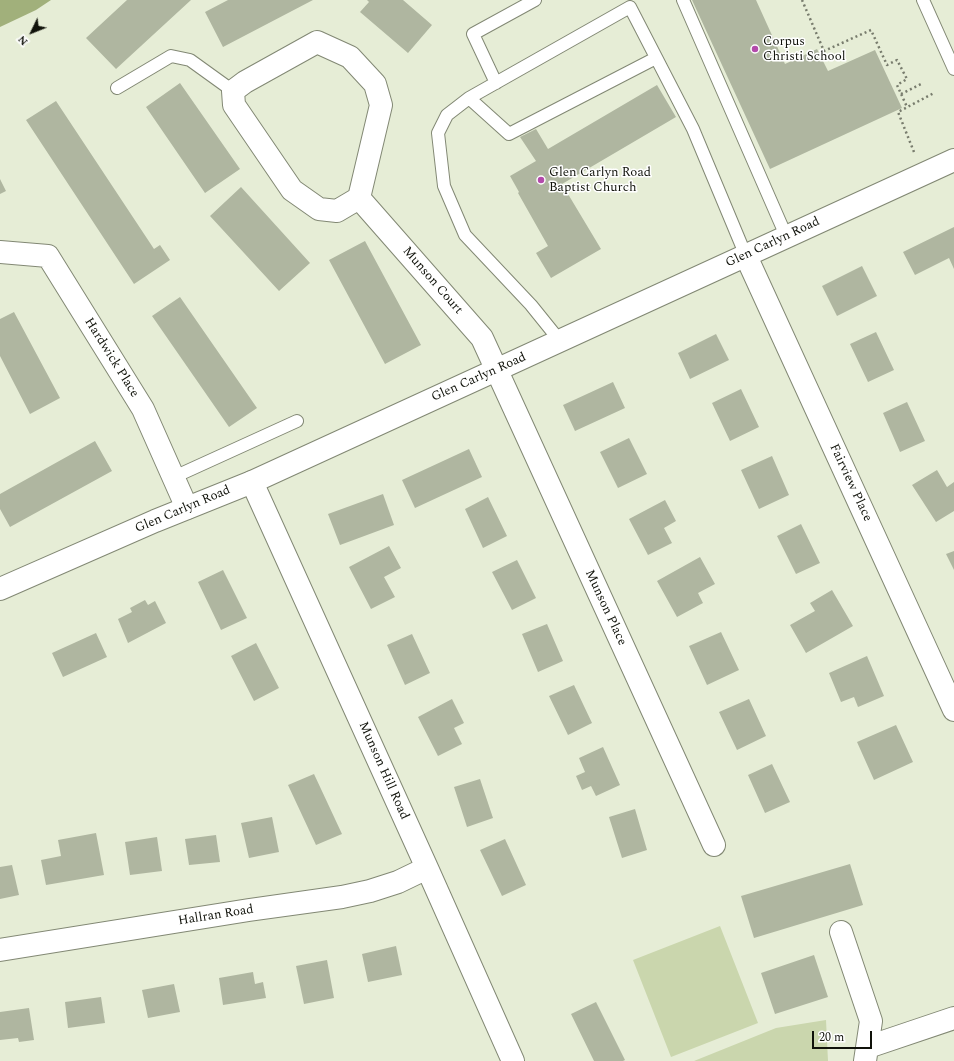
<!DOCTYPE html>
<style>
body{margin:0}
#map{position:relative;width:954px;height:1061px;overflow:hidden;background:#e6edd6;font-family:Spectral,serif}
canvas{display:block}
.north{position:absolute;left:12px;top:12px;width:40px;height:40px;-webkit-text-stroke:3px #fff;paint-order:stroke;rotate:227deg;font-size:11px;font-weight:700;line-height:16px;text-align:center;color:#10120a}
.north::after{content:'';display:block;margin:auto;width:14px;height:18px;background:#10120a;clip-path:polygon(50% 0,100% 100%,50% 72%,0 100%)}
.scale{position:absolute;left:812px;top:1031px;width:60px;height:18px;box-sizing:border-box;border:2px solid #10120a;border-top:0;padding-left:5px;font-size:12px;line-height:14px;white-space:nowrap;color:#10120a;-webkit-text-stroke:3px #fff;paint-order:stroke}
</style>
<div id="map">
<canvas width="954" height="1061"></canvas>
<div class="north">N</div>
<div class="scale">20 m</div>
</div>
<script>
const g = document.querySelector('canvas').getContext('2d');
g.lineJoin = 'round';
function fillPath(path, color) { g.fillStyle = color; g.fill(path, 'evenodd'); }
const toPath = rows => new Path2D(rows.map(r => 'M' + r).join(''));
function strokePath(path, color, width, dash) { g.strokeStyle = color; g.lineWidth = width; g.lineCap = dash ? 'butt' : 'round'; g.setLineDash(dash || []); g.stroke(path); }
function drawText(font, color, halo, rows, align = 'center') {
  g.font = font + ' Spectral,serif'; g.lineWidth = 3; g.setLineDash([]); g.textBaseline = 'middle'; g.strokeStyle = halo; g.fillStyle = color; for (const [text, x, y, turn = 0] of rows) {
    g.save(); g.translate(x, y); g.rotate((+turn || 0) * Math.PI / 180); g.textAlign = isNaN(turn) ? turn : align; if (halo) g.strokeText(text, 0, 0); g.fillText(text, 0, 0); g.restore();
  }
}
fillPath(toPath([
 [720,926,758,1023,671,1057,633,960],
 [826,1020,828,1061,694,1061,776,1028]
]), '#cad6ad');
fillPath(toPath([
 [0,0,51,0,36,10,0,27]
]), '#a1b07b');
fillPath(toPath([
 [127,0,191,0,116,69,86,38],
 [228,0,313,0,223,47,205,12],
 [367,0,403,0,432,25,408,53,360,12,369,2],
 [692,0,756,0,785,64,817,49,828,71,875,50,902,108,770,169],
 [180,83,240,169,205,193,146,107],
 [657,85,676,117,562,184,601,249,551,278,536,253,548,246,518,193,519,192,510,176,536,161,520,137,536,129,548,149],
 [56,101,154,249,160,245,170,260,134,284,26,120],
 [0,179,6,191,0,194],
 [241,187,310,263,279,291,210,216],
 [954,227,954,269,949,258,915,275,903,252],
 [365,241,421,345,385,364,329,260],
 [862,266,877,296,837,316,822,286],
 [180,297,257,408,229,427,152,316],
 [14,312,60,398,30,414,0,356,0,319],
 [876,332,894,370,868,382,850,344],
 [716,334,729,360,690,379,678,353],
 [613,382,625,408,575,431,563,405],
 [741,389,759,427,730,441,712,403],
 [907,402,925,441,900,452,883,413],
 [629,438,647,474,618,488,600,452],
 [95,441,112,471,10,527,0,509,0,494],
 [469,449,482,477,415,508,402,480],
 [772,456,789,495,759,509,741,470],
 [937,470,947,487,954,482,954,511,936,522,912,485],
 [383,494,394,525,340,545,328,514],
 [488,497,507,536,483,548,465,509],
 [665,500,676,521,664,528,672,543,648,555,629,519],
 [801,524,820,563,796,574,777,536],
 [389,546,401,568,384,577,395,597,371,609,349,567],
 [954,551,954,570,946,554],
 [700,557,715,584,698,593,703,603,677,617,657,581],
 [517,560,536,598,512,610,492,572],
 [223,570,247,618,221,630,198,582],
 [832,590,853,626,806,653,790,625,815,611,810,603],
 [145,600,148,605,155,601,166,623,128,643,118,619,132,612,130,608],
 [547,624,563,661,538,672,522,634],
 [721,632,739,670,707,685,689,646],
 [96,633,107,657,63,677,52,653],
 [412,634,430,673,405,685,387,645],
 [256,643,279,688,254,701,231,656],
 [867,656,884,696,858,707,854,697,841,702,829,673],
 [574,685,592,723,568,735,549,696],
 [452,699,464,723,454,728,462,744,438,756,418,717],
 [749,699,766,736,737,750,719,712],
 [896,725,913,762,874,780,857,742],
 [603,747,620,785,596,796,591,786,582,790,576,776,585,772,579,758],
 [772,764,790,802,765,813,748,775],
 [314,774,342,834,316,845,288,785],
 [480,779,493,818,467,827,454,787],
 [635,809,647,850,622,858,609,817],
 [272,817,279,852,249,858,241,823],
 [96,833,104,875,46,885,41,860,61,856,58,840],
 [216,835,220,862,189,865,185,839],
 [157,837,162,871,130,875,125,842],
 [505,839,526,885,502,896,480,850],
 [850,864,863,905,754,938,741,896],
 [12,865,19,895,0,899,0,867],
 [396,946,402,975,368,982,362,954],
 [814,955,828,997,775,1014,761,973],
 [327,960,334,998,304,1004,296,966],
 [253,972,255,984,263,982,266,998,223,1005,219,978],
 [174,984,180,1012,148,1018,142,990],
 [101,997,105,1023,68,1028,65,1002],
 [596,1002,625,1060,623,1061,594,1061,571,1014],
 [29,1008,34,1040,19,1042,18,1038,0,1040,0,1012]
]), '#afb6a0');
const lane = toPath([
 [683,0,787,238],
 [923,0,954,69],
 [496,83,473,34,535,0],
 [117,88,171,56,190,60,233,91],
 [469,98,509,134,656,58],
 [560,341,531,305,465,235,444,186,438,133,447,115,469,98,630,7,693,129,746,256],
 [174,477,297,421]
]);
const street = toPath([
 [359,198,337,211,319,209,292,190,234,105,233,91,245,82,317,42,350,57,375,84,381,105,359,198,482,338,714,845],
 [0,252,48,256,143,409,187,508],
 [746,256,954,710],
 [252,482,427,868,513,1061],
 [841,932,871,1021,865,1061],
 [0,950,249,910,342,897,370,891,398,882,427,868],
 [868,1047,954,1018]
]);
const secondary = toPath([
 [0,589,155,521,252,482,954,160]
]);
strokePath(lane, '#828874', 14);
strokePath(street, '#828874', 24);
strokePath(secondary, '#828874', 24);
strokePath(toPath([
 [802,0,824,51,871,30,887,65,897,60,907,79,897,85,907,107],
 [901,94,921,84],
 [914,152,898,112,934,93]
]), '#787c6d', 2.5, [2, 3]);
strokePath(lane, '#fff', 12);
strokePath(street, '#fff', 22);
strokePath(secondary, '#fff', 22);
for (const [x, y, r, color] of [
 [755,49,4,"#b34aab"],
 [541,180,4,"#b34aab"]
]) { const dot = new Path2D(); dot.arc(x, y, r, 0, 2 * Math.PI); g.fillStyle = color; g.fill(dot); strokePath(dot, '#fff', 1.5); }
drawText('13px', '#10120a', '#fff', [
 ["Corpus",763,42],
 ["Christi School",763,57],
 ["Glen Carlyn Road",549,173],
 ["Baptist Church",549,188]
], 'left');
drawText('13px', '#10120a', '#fff', [
 ["Glen Carlyn Road",773,243,-25],
 ["Munson Court",432,281,49],
 ["Hardwick Place",111,358,58],
 ["Glen Carlyn Road",479,378,-24],
 ["Fairview Place",850,483,65],
 ["Glen Carlyn Road",183,510,-23],
 ["Munson Place",605,608,65],
 ["Munson Hill Road",383,771,66],
 ["Hallran Road",216,916,-9]
]);
</script>
